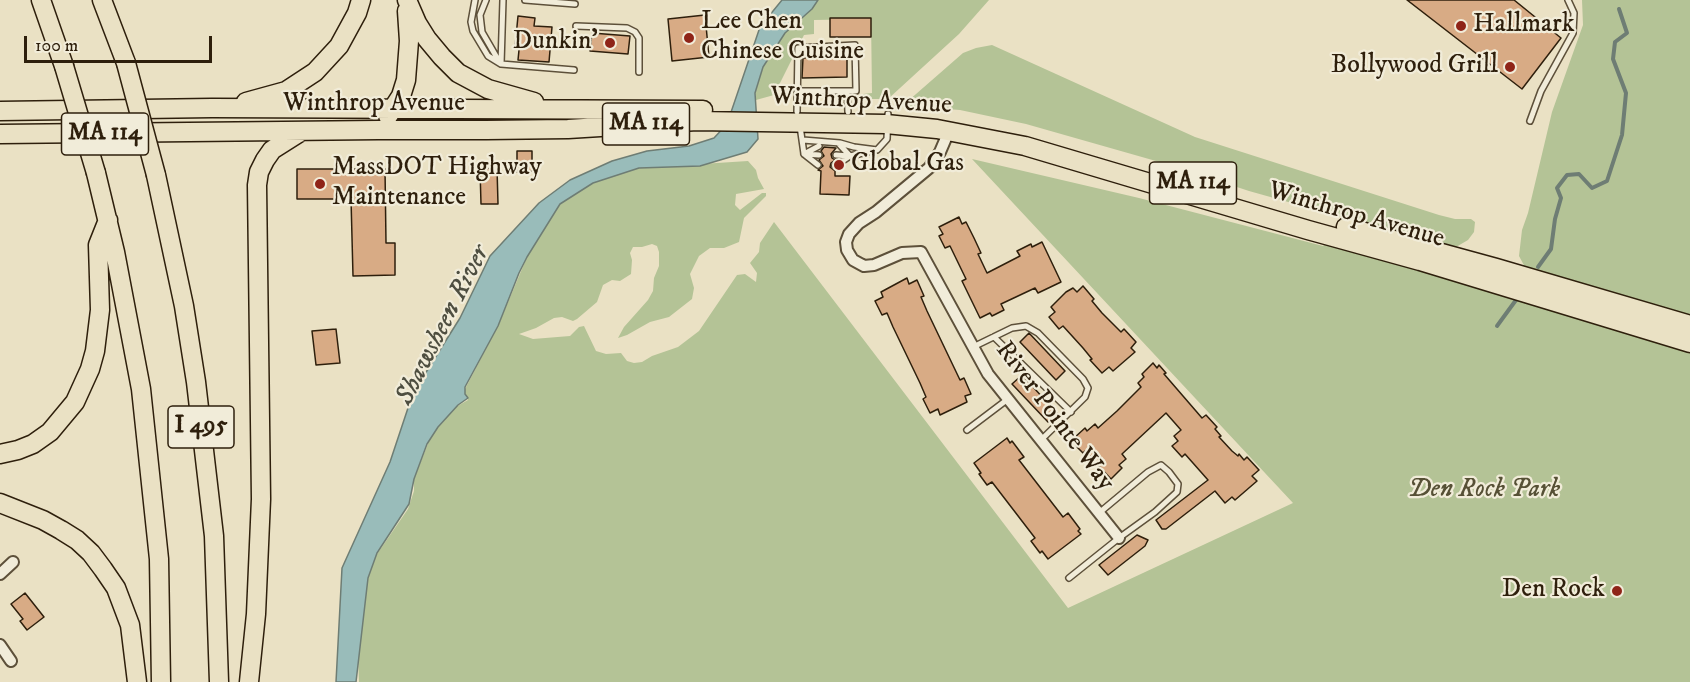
<!DOCTYPE html>
<style>
body{margin:0}
#map{position:relative;width:1690px;height:682px;overflow:hidden;background:#eae1c4;font-family:"IM FELL DW Pica",serif}
canvas{display:block}
.scale{position:absolute;left:24px;top:36px;width:188px;height:27px;box-sizing:border-box;border:3px solid #2e1f0c;border-top:0;padding-left:8px;font-size:18px;line-height:21px;white-space:nowrap;color:#2e1f0c;-webkit-text-stroke:4px #f1ecd9;paint-order:stroke}
</style>
<div id="map">
<canvas width="1690" height="682"></canvas>
<div class="scale">100 m</div>
</div>
<script>
const g = document.querySelector('canvas').getContext('2d');
g.lineJoin = 'round';
function fillPath(path, color) { g.fillStyle = color; g.fill(path, 'evenodd'); }
const toPath = rows => new Path2D(rows.map(r => 'M' + r).join(''));
function strokePath(path, color, width, dash) { g.strokeStyle = color; g.lineWidth = width; g.lineCap = dash ? 'butt' : 'round'; g.setLineDash(dash || []); g.stroke(path); }
function drawText(font, color, halo, rows, align = 'center') {
  g.font = font + ' "IM FELL DW Pica",serif'; g.lineWidth = 4.5; g.setLineDash([]); g.textBaseline = 'middle'; g.strokeStyle = halo; g.fillStyle = color; for (const [text, x, y, turn = 0] of rows) {
    g.save(); g.translate(x, y); g.rotate((+turn || 0) * Math.PI / 180); g.textAlign = isNaN(turn) ? turn : align; if (halo) g.strokeText(text, 0, 0); g.fillText(text, 0, 0); g.restore();
  }
}
fillPath(toPath([
 [818,0,989,0,959,34,888,99,860,99,863,94,872,93,871,19,814,20,814,34,804,35,774,95,756,100,755,93,763,67,785,33,811,9],
 [1582,0,1690,0,1690,318,1527,271,1519,256,1522,230,1528,213,1552,112,1583,25],
 [992,45,1195,137,1439,215,1455,219,1471,219,1475,222,1474,232,1468,240,1456,247,1445,246,1249,191,1170,165,1026,124,960,110,908,106,908,101,963,53,976,48],
 [972,159,1139,198,1323,246,1324,245,1335,246,1362,253,1690,350,1690,682,359,682,358,656,366,584,375,557,408,509,414,491,414,479,431,436,454,408,468,400,464,392,466,387,498,326,527,257,560,204,593,183,639,168,748,161,756,170,758,178,764,189,736,194,735,205,740,210,762,193,766,193,766,196,744,218,739,242,724,248,710,248,699,256,690,274,694,288,692,299,669,317,650,322,627,335,618,338,624,327,648,300,653,291,654,278,659,266,659,252,657,246,652,244,642,247,633,247,630,253,632,260,631,274,620,281,612,280,603,285,597,302,577,319,573,321,562,317,554,318,536,328,519,334,533,339,570,336,579,327,584,326,596,351,606,354,621,353,627,361,634,363,642,362,652,356,678,347,699,331,737,275,745,274,756,282,757,273,750,263,759,252,760,243,774,222,1068,608,1293,503]
]), '#b4c396');
const water = toPath([
 [782,0,818,0,812,9,785,33,763,67,755,93,758,139,747,152,700,166,639,168,593,183,560,204,527,257,519,273,498,326,465,387,465,394,468,398,458,405,438,427,427,444,414,479,409,504,377,553,368,578,356,682,336,682,342,568,390,462,413,393,460,318,490,256,539,203,570,180,612,161,647,151,689,146,714,138,727,124,760,27,782,0]
]);
fillPath(water, '#99bcba');
strokePath(water, '#6e7d74', 1.5);
strokePath(toPath([
 [1538,267,1551,249,1555,219,1561,198,1557,188,1567,175,1579,174,1592,188,1607,181,1622,135,1626,93,1613,59,1615,42,1627,33,1619,9],
 [1497,326,1516,300]
]), '#6e7d74', 4);
const building = toPath([
 [1407,0,1514,0,1561,38,1522,89,1407,0],
 [705,15,709,57,672,61,668,19,705,15],
 [518,16,535,18,534,26,552,27,549,62,518,60,519,50,515,47,518,16],
 [830,18,871,18,871,37,830,37,830,18],
 [592,33,630,36,628,54,590,51,592,33],
 [847,57,847,77,802,78,803,58,847,57],
 [824,147,836,148,831,154,832,158,835,160,831,163,830,167,835,171,835,176,850,176,849,195,820,194,821,171,818,170,823,166,819,160,824,156,821,151,824,147],
 [517,151,532,151,532,171,517,172,517,151],
 [497,168,498,204,481,204,480,169,497,168],
 [297,169,385,169,386,243,395,243,395,275,353,276,351,199,297,199,297,169],
 [959,217,962,224,966,222,974,238,981,253,978,254,987,273,1020,256,1017,251,1031,244,1032,247,1042,242,1061,282,1038,293,1035,288,1001,304,1004,310,992,316,990,313,980,318,962,281,966,279,950,246,945,248,939,236,943,234,939,227,959,217],
 [907,278,909,284,917,280,924,296,921,297,927,311,960,380,964,378,971,394,965,396,967,402,940,415,938,409,930,413,923,399,926,397,920,383,893,327,887,313,882,315,875,301,883,297,881,292,907,278],
 [1083,286,1094,299,1092,301,1102,313,1121,332,1124,329,1136,342,1131,348,1135,352,1113,371,1109,367,1102,373,1090,360,1092,359,1083,348,1063,326,1059,329,1049,317,1055,312,1051,307,1066,292,1073,288,1077,292,1083,286],
 [336,329,340,363,316,365,312,331,336,329],
 [1029,333,1065,371,1056,380,1020,342,1029,333],
 [1153,363,1157,368,1159,365,1166,373,1164,374,1202,418,1206,415,1217,427,1215,429,1221,436,1219,437,1232,451,1238,456,1239,454,1244,460,1247,457,1259,470,1252,476,1257,481,1235,500,1232,497,1225,503,1215,491,1166,529,1162,529,1156,520,1208,480,1185,454,1182,457,1172,446,1178,441,1174,436,1181,430,1166,413,1122,454,1126,459,1119,465,1122,468,1111,479,1085,451,1083,453,1076,446,1078,444,1073,439,1085,428,1087,431,1095,424,1098,428,1117,411,1141,387,1138,383,1144,377,1142,374,1153,363],
 [1022,375,1057,413,1048,422,1012,384,1022,375],
 [1007,438,1010,443,1012,441,1024,457,1019,460,1063,517,1068,513,1080,529,1078,531,1081,534,1048,559,1042,551,1040,553,1031,541,1035,538,992,482,987,485,979,474,981,473,974,463,1007,438],
 [1137,535,1148,540,1145,546,1108,575,1099,565,1137,535],
 [25,593,44,617,27,630,20,621,23,619,11,604,25,593]
]);
fillPath(building, '#d8ab85');
strokePath(building, '#2e1f0c', 1.5);
const lane = toPath([
 [475,0,471,22,473,31,488,56,501,64,574,70],
 [486,0,480,15,482,32,500,63],
 [525,0,575,4],
 [576,26,627,28,635,32,639,38,639,72],
 [501,64,503,0],
 [797,91,847,91],
 [797,112,798,48,855,45,856,91,847,91,848,112],
 [1530,121,1541,91,1573,33,1574,13,1568,0],
 [800,126,804,154,818,165],
 [803,140,840,143,854,147,877,150,887,139,888,114],
 [839,144,850,156,872,151],
 [804,154,819,146],
 [806,154,819,155],
 [836,155,849,156],
 [835,166,850,156],
 [994,337,1071,412],
 [973,347,1012,328,1026,326,1038,333,1083,379,1088,388,1085,397,1041,440],
 [967,430,1008,399],
 [1069,578,1119,538,1155,512,1177,492,1178,484,1169,472,1161,465,1148,472,1099,513]
]);
const street = toPath([
 [949,131,940,152,929,168,876,212,859,223,849,234,846,242,847,250,853,260,864,266,874,265,902,253,921,252,988,374,1119,538],
 [0,574,13,562],
 [0,645,11,661]
]);
const highway = toPath([
 [41,0,64,66],
 [102,0,126,63],
 [407,0,417,23,427,39,442,57,458,73,488,89,534,102],
 [246,102,286,91,315,72,339,46,357,13,361,0],
 [0,111,212,108,703,110],
 [388,116,401,96,406,80,409,41,407,11],
 [0,134,378,130,486,130,568,129,697,121,886,124,937,129,1025,146,1308,230,1420,261,1690,343],
 [96,173,115,252,141,389,159,559,161,682],
 [156,175,184,306,196,382,214,536,219,682],
 [1346,227,1496,268,1690,325],
 [0,454,18,450,33,444,50,432,75,402,90,369,95,351,100,310,98,245,108,220],
 [0,503,43,520,61,530,77,540,91,553,103,569,116,588,130,625,137,682],
 [249,682,256,614,261,499,257,185,259,172,265,160,272,150,302,131]
]);
strokePath(lane, '#5d503a', 8);
strokePath(street, '#5d503a', 14);
strokePath(highway, '#2e1f0c', 21);
strokePath(lane, '#f1ecd9', 5);
strokePath(street, '#f1ecd9', 10);
strokePath(highway, '#eae1c4', 18);
const highwayBridge = toPath([
 [126,63,156,175],
 [64,66,96,173]
]);
strokePath(highwayBridge, '#2e1f0c', 21, []);
strokePath(highwayBridge, '#eae1c4', 18);
for (const [x, y, r, color] of [
 [1461,26,6,"#8f2418"],
 [689,38,6,"#8f2418"],
 [610,43,6,"#8f2418"],
 [1510,67,6,"#8f2418"],
 [839,165,6,"#8f2418"],
 [320,184,6,"#8f2418"],
 [1617,591,6,"#8f2418"]
]) { const dot = new Path2D(); dot.arc(x, y, r, 0, 2 * Math.PI); g.fillStyle = color; g.fill(dot); strokePath(dot, '#f1ecd9', 2); }
for (const [x, y, w] of [
 [646,124,87],
 [105,134,87],
 [1193,183,87],
 [201,427,66]
]) { const box = new Path2D(); box.roundRect(x - w / 2, y - 21, w, 42, 4.5); g.fillStyle = '#f1ecd9'; g.fill(box); strokePath(box, '#2e1f0c', 1.5); }
drawText('bold 24px', '#2e1f0c', null, [
 ["MA 114",646,124],
 ["MA 114",105,134],
 ["MA 114",1193,183],
 ["I 495",201,427]
]);
drawText('26px', '#2e1f0c', '#f1ecd9', [
 ["Lee Chen",701,23],
 ["Chinese Cuisine",701,53],
 ["Hallmark",1473,26],
 ["Dunkin'",598,43,"right"],
 ["Bollywood Grill",1498,67,"right"],
 ["Global Gas",851,165],
 ["MassDOT Highway",332,169],
 ["Maintenance",332,199],
 ["Den Rock",1605,591,"right"]
], 'left');
drawText('26px', '#2e1f0c', '#f1ecd9', [
 ["Winthrop Avenue",861,102,3],
 ["Winthrop Avenue",374,105],
 ["Winthrop Avenue",1356,216,16],
 ["River Pointe Way",1054,417,53]
]);
drawText('italic 26px', '#565035', '#f1ecd9', [
 ["Den Rock Park",1484,491]
]);
drawText('italic 27px', '#4e4e40', '#f1ecd9', [
 ["Shawsheen River",444,326,-63]
]);
</script>
